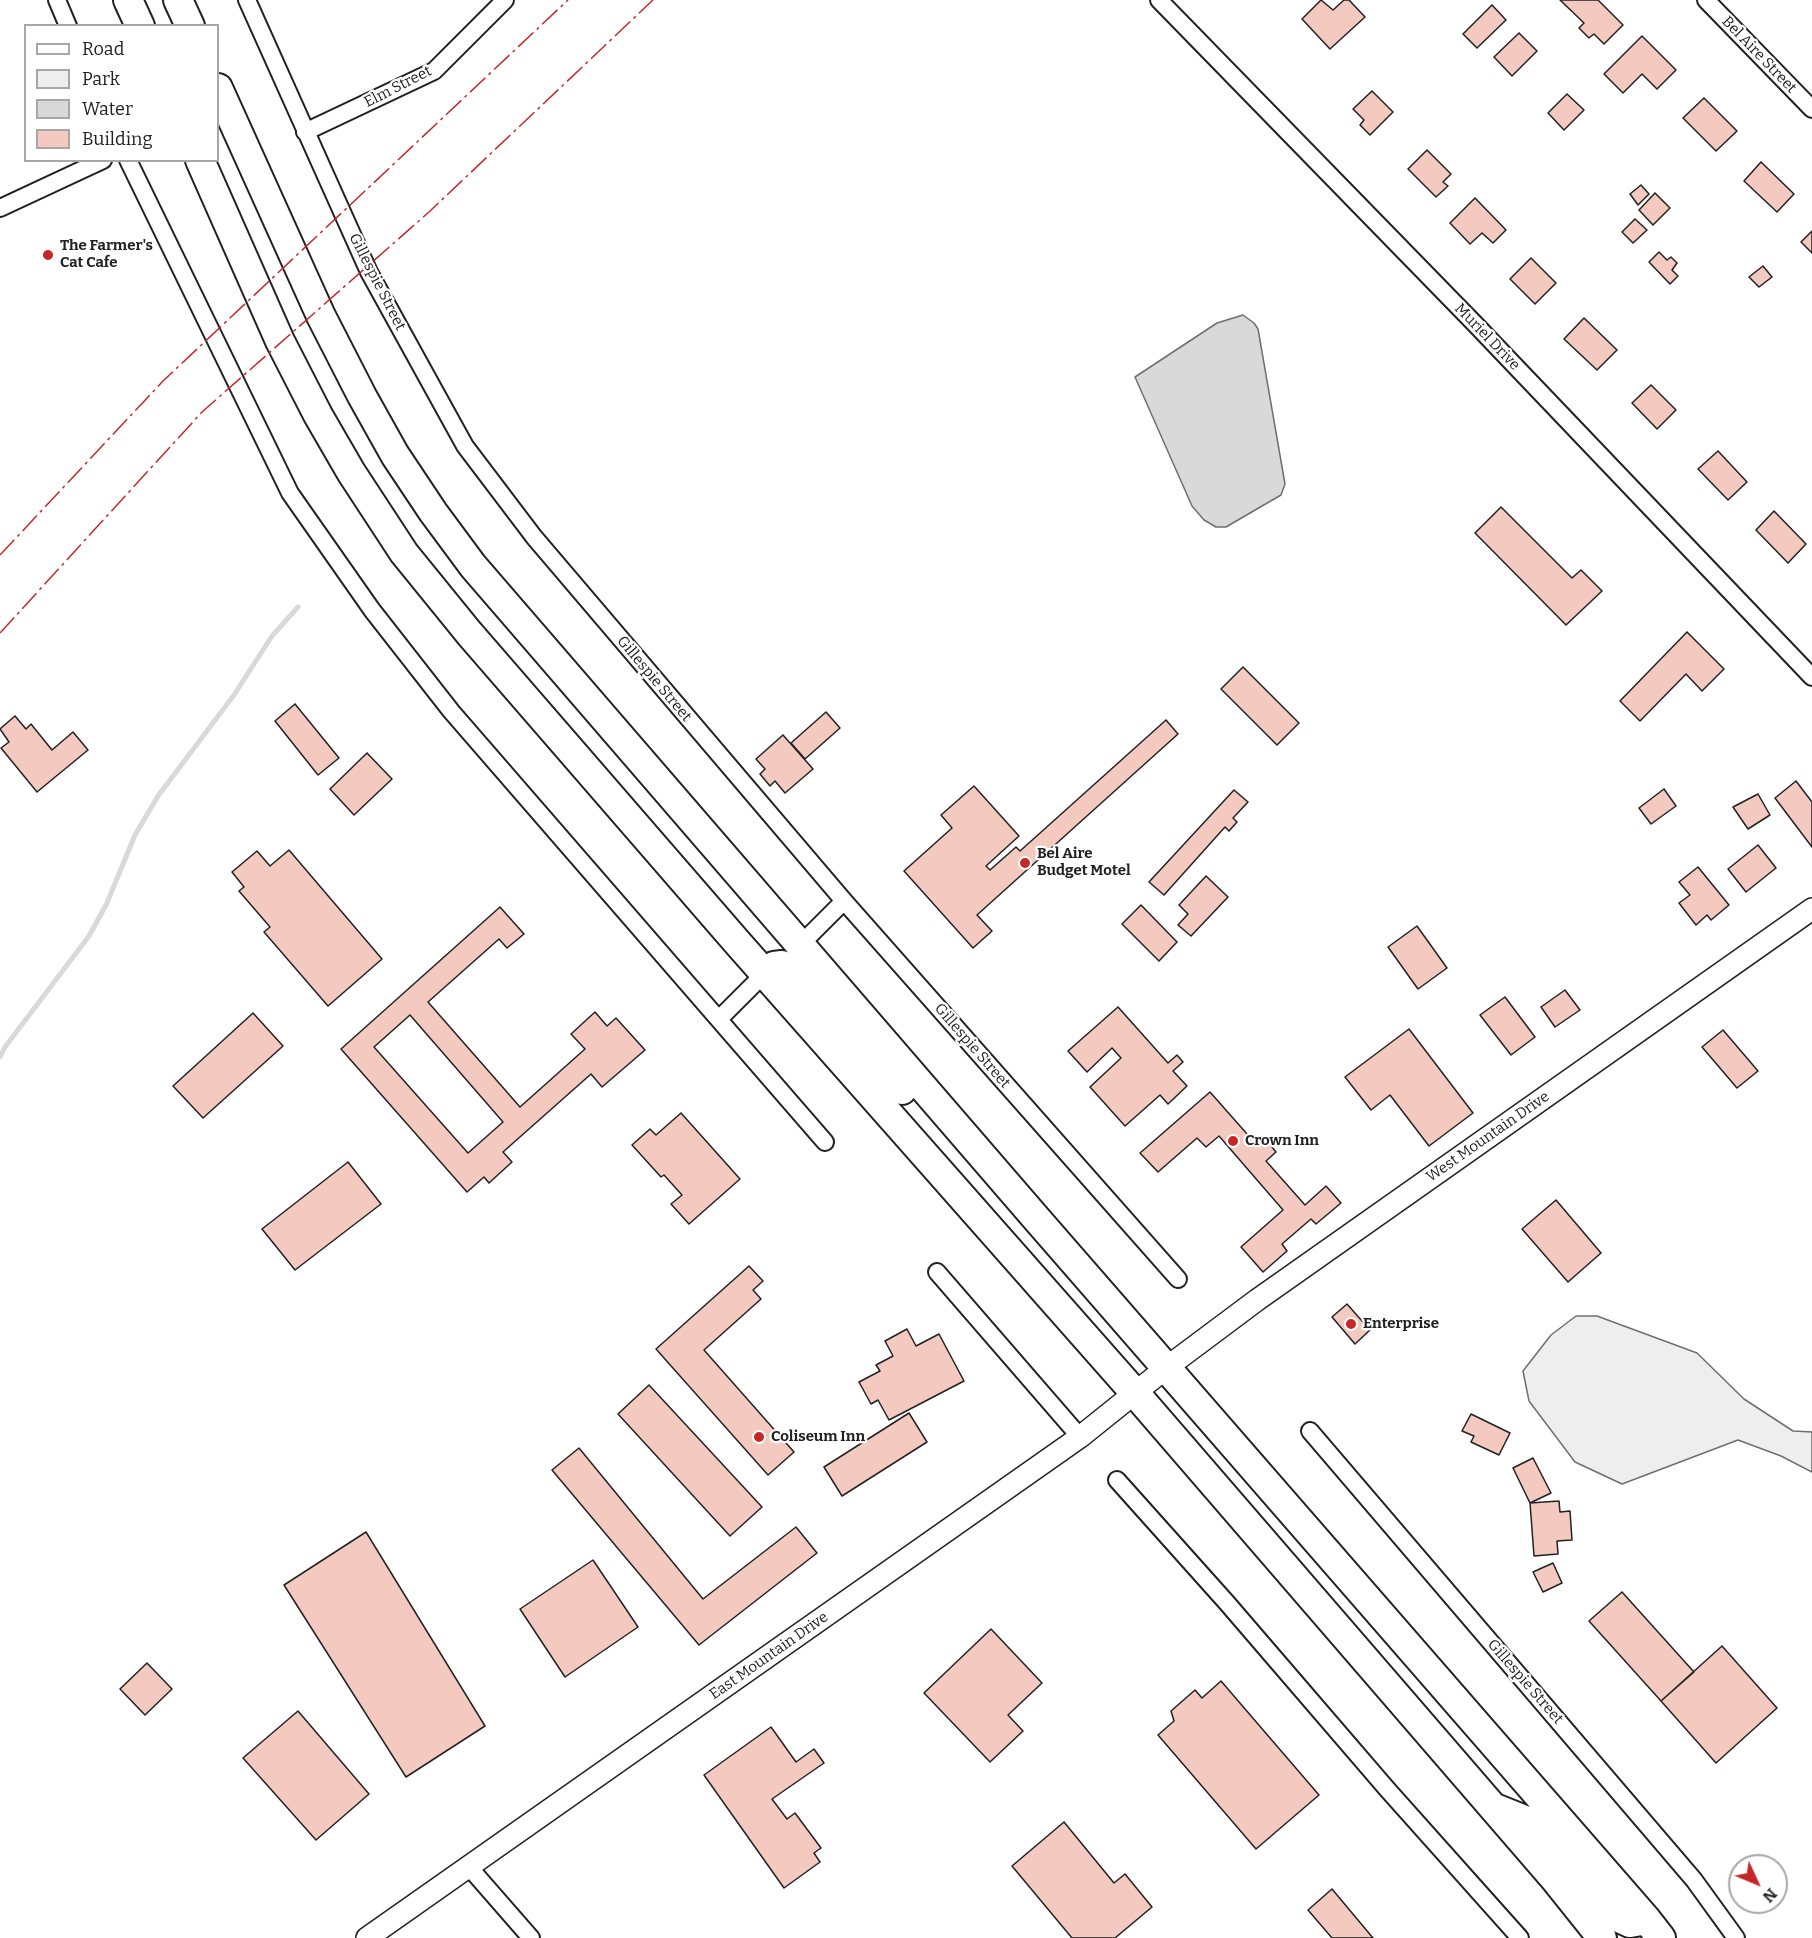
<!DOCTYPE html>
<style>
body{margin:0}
#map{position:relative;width:1812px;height:1938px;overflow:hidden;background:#fff;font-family:Bitter,serif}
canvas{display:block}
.legend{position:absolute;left:24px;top:24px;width:195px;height:138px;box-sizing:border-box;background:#fff;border:2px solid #a7a7a7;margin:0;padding:8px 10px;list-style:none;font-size:18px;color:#222}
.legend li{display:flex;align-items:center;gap:12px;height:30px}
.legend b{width:30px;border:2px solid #a7a7a7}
.north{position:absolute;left:1728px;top:1854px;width:60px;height:60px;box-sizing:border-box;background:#fff;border:2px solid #a7a7a7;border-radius:50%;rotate:134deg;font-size:16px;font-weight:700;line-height:24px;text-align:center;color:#222}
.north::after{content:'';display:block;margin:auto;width:21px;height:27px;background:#c62828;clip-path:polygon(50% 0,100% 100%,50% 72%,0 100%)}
</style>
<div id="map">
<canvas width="1812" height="1938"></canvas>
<ul class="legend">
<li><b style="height:8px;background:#fff"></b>Road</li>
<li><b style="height:16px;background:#eee"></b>Park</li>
<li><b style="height:16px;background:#d9d9d9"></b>Water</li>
<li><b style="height:16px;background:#f3c9c0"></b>Building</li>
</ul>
<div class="north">N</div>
</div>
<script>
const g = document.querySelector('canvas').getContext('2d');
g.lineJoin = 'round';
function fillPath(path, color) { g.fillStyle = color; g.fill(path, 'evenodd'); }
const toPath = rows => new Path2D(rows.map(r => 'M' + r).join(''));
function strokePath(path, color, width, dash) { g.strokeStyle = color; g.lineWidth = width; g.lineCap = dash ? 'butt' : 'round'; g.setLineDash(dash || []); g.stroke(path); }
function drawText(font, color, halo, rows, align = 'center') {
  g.font = font + ' Bitter,serif'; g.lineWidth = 4.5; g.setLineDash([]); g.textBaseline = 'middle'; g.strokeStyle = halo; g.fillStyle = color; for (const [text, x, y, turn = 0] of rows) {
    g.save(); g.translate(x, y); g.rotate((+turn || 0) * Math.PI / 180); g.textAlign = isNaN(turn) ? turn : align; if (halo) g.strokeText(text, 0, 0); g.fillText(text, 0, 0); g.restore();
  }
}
const green = toPath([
 [1576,1316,1597,1316,1697,1353,1744,1399,1793,1431,1812,1432,1812,1472,1781,1456,1738,1440,1622,1484,1575,1462,1529,1401,1523,1371,1551,1335,1576,1316]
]);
fillPath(green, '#eee');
strokePath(green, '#6f6f6f', 1.5);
const water = toPath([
 [1243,315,1254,323,1258,329,1285,484,1281,495,1226,527,1216,527,1204,520,1192,506,1135,377,1217,323,1243,315]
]);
fillPath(water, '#d9d9d9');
strokePath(water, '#6f6f6f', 1.5);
strokePath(toPath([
 [0,1057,5,1047,89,936,107,903,135,835,158,796,234,695,272,636,298,607]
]), '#d9d9d9', 5);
const building = toPath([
 [1321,0,1333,10,1344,0,1349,0,1365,17,1330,49,1302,19,1321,0],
 [1560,0,1598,0,1623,25,1604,44,1594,34,1589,38,1579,28,1584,23,1560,0],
 [1492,5,1506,20,1477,48,1463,34,1492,5],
 [1519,33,1537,51,1512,76,1494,57,1519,33],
 [1642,36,1676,70,1657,89,1642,74,1623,93,1604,74,1642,36],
 [1372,91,1393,112,1370,135,1360,125,1364,120,1353,109,1372,91],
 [1567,94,1584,110,1564,130,1548,113,1567,94],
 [1704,98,1737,131,1716,151,1683,118,1704,98],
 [1427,150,1451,174,1443,182,1448,186,1436,197,1408,169,1427,150],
 [1761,162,1794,194,1777,212,1744,181,1761,162],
 [1641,185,1649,194,1638,205,1630,194,1641,185],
 [1655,193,1670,208,1653,225,1639,210,1655,193],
 [1475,198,1506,230,1493,243,1482,233,1470,244,1450,223,1475,198],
 [1635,219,1647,230,1633,243,1622,232,1635,219],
 [1812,231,1812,253,1801,242,1812,231],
 [1659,252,1667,260,1671,257,1677,263,1672,270,1678,276,1670,284,1649,262,1659,252],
 [1531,258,1556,283,1535,304,1510,279,1531,258],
 [1763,266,1772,277,1759,287,1749,277,1763,266],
 [1584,318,1617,350,1597,370,1564,339,1584,318],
 [1651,385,1676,410,1657,429,1632,403,1651,385],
 [1718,451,1747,482,1728,500,1698,469,1718,451],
 [1501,507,1572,578,1581,570,1602,591,1566,625,1475,533,1501,507],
 [1774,511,1806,544,1788,563,1756,530,1774,511],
 [1687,632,1724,669,1702,691,1686,674,1640,721,1620,701,1687,632],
 [1243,667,1299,723,1277,745,1221,689,1243,667],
 [295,704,339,758,318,775,275,721,295,704],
 [826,712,840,728,805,759,791,743,826,712],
 [15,716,26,729,31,724,52,750,73,732,88,750,37,792,1,748,9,742,0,729,15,716],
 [1166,720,1178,734,977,915,992,931,973,948,904,871,952,828,941,815,974,786,1019,836,986,866,990,870,1016,847,1020,851,1166,720],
 [783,735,813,769,785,793,775,781,770,786,760,774,765,769,756,759,783,735],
 [367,753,392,779,354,815,330,789,367,753],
 [1796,781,1812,802,1812,847,1775,798,1796,781],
 [1664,789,1676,806,1651,824,1639,808,1664,789],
 [1234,790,1248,802,1233,818,1237,822,1229,831,1225,827,1164,895,1149,882,1234,790],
 [1758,794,1770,815,1748,829,1733,807,1758,794],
 [1758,845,1776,868,1746,892,1728,869,1758,845],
 [289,850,382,959,328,1006,264,932,270,927,239,891,244,887,232,872,257,851,270,866,289,850],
 [1698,867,1729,905,1711,920,1707,915,1696,925,1679,903,1690,895,1679,882,1698,867],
 [1206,876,1228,897,1191,936,1178,925,1188,914,1179,905,1206,876],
 [1141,905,1177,942,1159,961,1122,924,1141,905],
 [500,907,524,934,507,948,499,939,428,1002,520,1107,585,1049,571,1034,595,1012,607,1026,616,1018,645,1050,602,1087,591,1074,503,1152,512,1162,489,1183,484,1177,467,1192,341,1049,500,907],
 [410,1015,503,1122,468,1153,374,1047,410,1015],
 [1417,926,1447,968,1418,989,1388,947,1417,926],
 [1565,990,1580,1010,1555,1027,1541,1007,1565,990],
 [1505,997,1535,1037,1511,1055,1480,1015,1505,997],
 [1118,1007,1168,1063,1177,1055,1183,1062,1173,1071,1187,1086,1168,1104,1160,1095,1125,1126,1090,1087,1121,1058,1112,1048,1087,1072,1068,1051,1118,1007],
 [253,1013,283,1046,203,1118,173,1086,253,1013],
 [1409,1029,1473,1113,1429,1146,1390,1095,1371,1110,1345,1077,1409,1029],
 [1723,1030,1758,1071,1737,1088,1702,1047,1723,1030],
 [1210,1092,1255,1143,1263,1136,1276,1152,1266,1161,1305,1205,1326,1186,1341,1203,1316,1224,1311,1219,1282,1244,1287,1251,1263,1272,1241,1247,1283,1210,1219,1136,1206,1147,1197,1138,1158,1172,1140,1153,1210,1092],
 [681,1113,740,1179,689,1224,671,1204,682,1195,664,1175,661,1177,632,1145,650,1129,656,1135,681,1113],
 [348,1162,381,1204,295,1270,262,1229,348,1162],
 [1556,1200,1601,1253,1568,1282,1522,1229,1556,1200],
 [749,1266,763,1281,753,1290,761,1299,704,1350,794,1452,768,1475,656,1349,749,1266],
 [1347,1304,1370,1330,1355,1344,1332,1317,1347,1304],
 [907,1329,916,1346,939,1334,964,1381,889,1420,878,1400,871,1404,859,1382,880,1371,876,1365,893,1356,885,1341,907,1329],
 [649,1385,762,1507,730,1536,618,1414,649,1385],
 [909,1413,927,1442,842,1496,824,1467,909,1413],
 [1471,1414,1510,1433,1499,1455,1471,1442,1474,1436,1462,1431,1471,1414],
 [579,1448,703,1599,796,1527,817,1553,699,1645,552,1470,579,1448],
 [1533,1458,1551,1493,1530,1503,1513,1468,1533,1458],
 [1559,1501,1560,1512,1570,1511,1572,1540,1557,1541,1558,1554,1534,1556,1530,1503,1559,1501],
 [366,1532,485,1726,406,1777,284,1585,366,1532],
 [593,1560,638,1627,565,1677,520,1609,593,1560],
 [1553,1563,1562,1583,1543,1592,1533,1572,1553,1563],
 [1622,1592,1694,1672,1661,1701,1589,1621,1622,1592],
 [991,1629,1042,1683,1008,1715,1023,1731,990,1762,924,1693,991,1629],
 [1722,1646,1777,1708,1716,1763,1661,1701,1722,1646],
 [147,1663,172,1689,145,1715,120,1689,147,1663],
 [1221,1681,1319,1795,1256,1849,1158,1735,1174,1721,1171,1711,1195,1690,1202,1698,1221,1681],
 [298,1711,369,1794,316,1840,243,1758,298,1711],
 [771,1727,796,1762,814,1749,824,1763,772,1799,787,1819,795,1813,821,1848,814,1853,820,1862,784,1888,704,1775,771,1727],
 [1064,1822,1114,1883,1125,1874,1152,1907,1115,1938,1072,1938,1012,1866,1064,1822],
 [1332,1889,1373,1938,1332,1938,1308,1910,1332,1889]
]);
fillPath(building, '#f3c9c0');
strokePath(building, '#222', 1.5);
const minor = toPath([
 [57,0,68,26],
 [247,0,369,272,465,446,534,537,844,901,1178,1279],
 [1159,0,1476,325,1812,677],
 [1706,0,1812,109],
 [305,132,434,71,505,0],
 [128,160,290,493,372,610,451,711,825,1142],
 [0,208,103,160],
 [801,944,844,901],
 [719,1019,765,973],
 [937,1272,1080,1437],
 [1310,1431,1694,1880,1736,1938],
 [1117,1480,1227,1603,1387,1789,1520,1938],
 [469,1867,531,1938]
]);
const tertiary = toPath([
 [367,1938,1080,1437,1166,1368,1257,1300,1812,909]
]);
const trunk = toPath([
 [128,0,140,26],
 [178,0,190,26],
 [218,88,321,316,362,396,395,455,433,512,473,566,1035,1217,1647,1920,1661,1938],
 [200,160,280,341,318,415,351,472,404,553,469,633,736,941,1135,1393,1554,1878,1602,1938],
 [765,973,774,966,782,965,791,970,902,1090],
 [1495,1808,1535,1824,1615,1916,1630,1923,1647,1920]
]);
strokePath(minor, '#222', 20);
strokePath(tertiary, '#222', 24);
strokePath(trunk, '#222', 32);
strokePath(minor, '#fff', 16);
strokePath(tertiary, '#fff', 21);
strokePath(trunk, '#fff', 28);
strokePath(toPath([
 [0,555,163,381,568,0],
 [0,633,202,412,429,212,653,0]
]), '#c62828', 1.5, [21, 4.5, 3, 4.5]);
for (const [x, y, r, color] of [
 [48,255,6,"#c62828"],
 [1025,863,6,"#c62828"],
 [1233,1141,6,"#c62828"],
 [1351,1324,6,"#c62828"],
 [759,1437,6,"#c62828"]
]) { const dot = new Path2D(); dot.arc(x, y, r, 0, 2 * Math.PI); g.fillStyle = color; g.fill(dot); strokePath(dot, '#fff', 2); }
drawText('15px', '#222', '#fff', [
 ["Bel Aire Street",1759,55,46],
 ["Elm Street",398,87,-27],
 ["Gillespie Street",377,282,63],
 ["Muriel Drive",1487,337,46],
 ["Gillespie Street",654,679,50],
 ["Gillespie Street",972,1046,49],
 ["West Mountain Drive",1488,1137,-35],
 ["East Mountain Drive",769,1656,-35],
 ["Gillespie Street",1525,1682,49]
]);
drawText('bold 15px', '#222', '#fff', [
 ["The Farmer's",60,246],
 ["Cat Cafe",60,263],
 ["Bel Aire",1037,854],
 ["Budget Motel",1037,871],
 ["Crown Inn",1245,1141],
 ["Enterprise",1363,1324],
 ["Coliseum Inn",771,1437]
], 'left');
</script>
